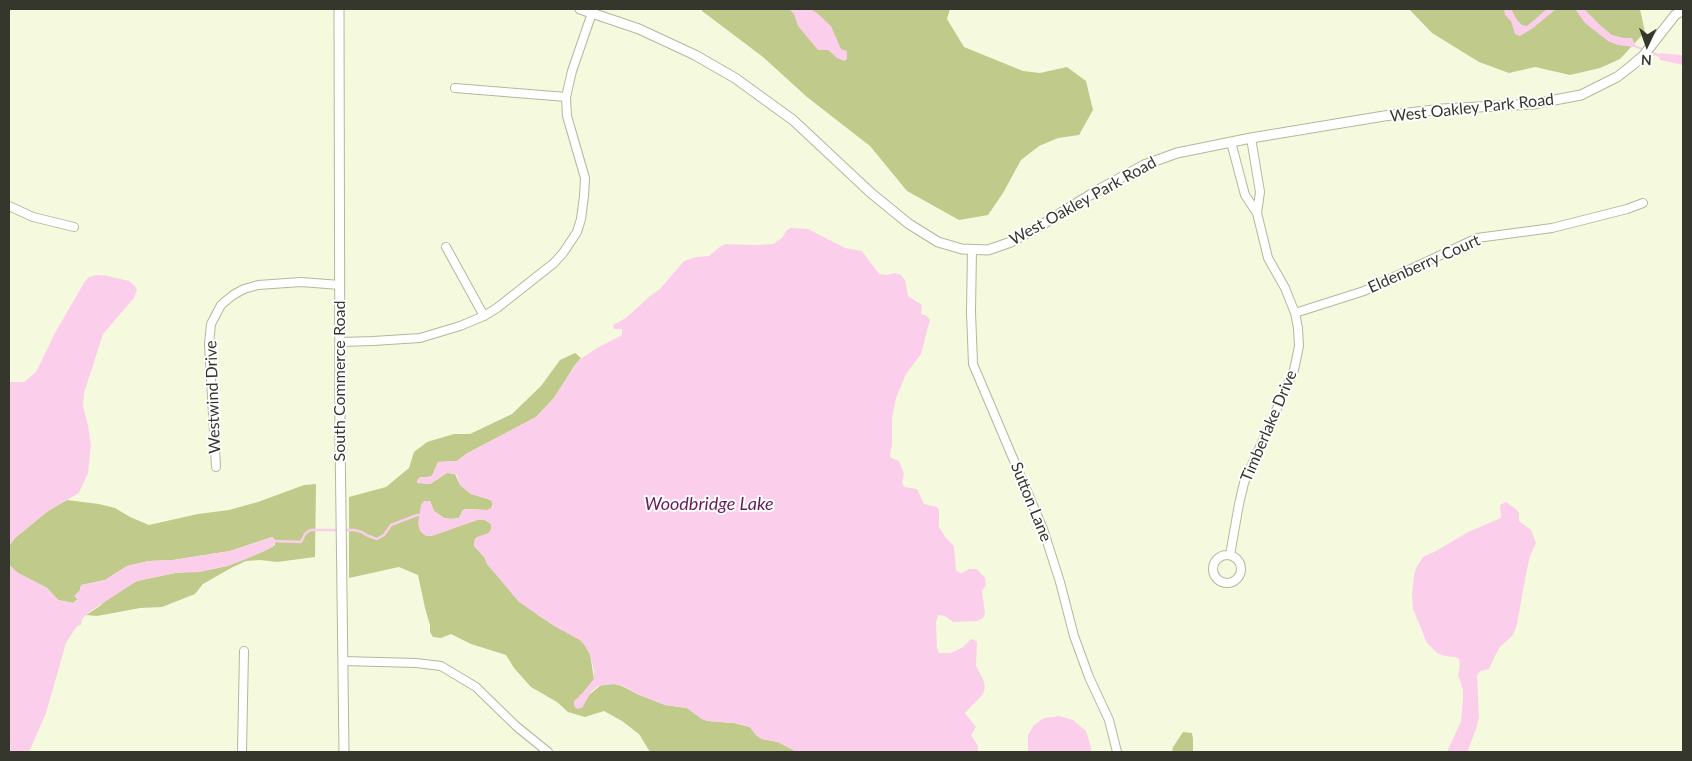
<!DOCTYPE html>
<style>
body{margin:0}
#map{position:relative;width:1692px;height:761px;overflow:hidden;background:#f5fade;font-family:Lato,sans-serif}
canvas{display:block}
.frame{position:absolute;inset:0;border:10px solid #35372c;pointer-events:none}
.north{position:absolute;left:1622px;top:20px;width:50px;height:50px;-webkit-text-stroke:4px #fff;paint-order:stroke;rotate:183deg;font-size:14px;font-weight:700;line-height:20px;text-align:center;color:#35372c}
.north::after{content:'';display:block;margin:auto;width:18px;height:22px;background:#35372c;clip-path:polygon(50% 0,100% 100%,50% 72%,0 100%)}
</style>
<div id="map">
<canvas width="1692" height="761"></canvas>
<div class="frame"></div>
<div class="north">N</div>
</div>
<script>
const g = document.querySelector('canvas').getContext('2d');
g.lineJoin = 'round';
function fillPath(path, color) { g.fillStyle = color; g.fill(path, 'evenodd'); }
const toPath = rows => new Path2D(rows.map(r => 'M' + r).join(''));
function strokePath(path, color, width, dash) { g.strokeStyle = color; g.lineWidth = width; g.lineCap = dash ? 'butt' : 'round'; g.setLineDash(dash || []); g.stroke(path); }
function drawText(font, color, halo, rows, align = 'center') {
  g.font = font + ' Lato,sans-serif'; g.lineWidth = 4; g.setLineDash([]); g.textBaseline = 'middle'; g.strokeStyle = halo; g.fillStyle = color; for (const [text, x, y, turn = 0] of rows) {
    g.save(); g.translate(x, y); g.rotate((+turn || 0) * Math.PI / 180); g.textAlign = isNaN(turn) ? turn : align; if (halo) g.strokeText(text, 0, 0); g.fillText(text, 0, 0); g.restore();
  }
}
fillPath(toPath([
 [701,9,950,9,947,19,964,47,1023,71,1040,73,1067,67,1086,81,1093,110,1079,135,1058,138,1039,146,1021,160,1003,193,988,215,959,220,907,191,870,146,807,97,763,57,702,11],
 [1409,9,1640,9,1645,32,1620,59,1600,68,1570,75,1535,67,1509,73,1479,62,1432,33],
 [575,353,581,358,575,365,554,398,536,417,466,454,457,461,438,462,432,476,428,477,420,477,418,483,430,484,447,473,455,474,460,485,471,494,491,500,493,503,491,509,487,510,467,509,463,510,459,518,451,519,444,518,434,511,430,501,434,535,477,520,485,520,491,524,491,529,489,533,475,539,474,546,485,558,487,564,507,586,513,595,539,616,580,640,584,644,590,654,594,679,582,694,579,696,589,695,601,685,614,684,622,686,637,694,665,705,687,708,702,719,708,721,734,723,750,727,756,735,762,739,778,742,797,752,650,752,639,734,622,721,604,711,585,717,568,712,557,702,531,687,514,668,506,655,471,644,451,634,441,638,433,637,430,632,430,625,425,608,418,575,399,567,349,578,349,497,386,487,409,468,414,452,427,442,454,434,470,434,512,414,541,386,560,360],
 [316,484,315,557,277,562,260,560,246,561,231,568,203,584,195,594,162,607,140,608,97,616,86,615,100,606,108,598,137,581,175,573,208,570,227,566,262,552,275,545,275,540,272,537,230,551,173,560,149,561,127,566,105,580,81,585,78,599,73,603,58,600,47,588,18,573,9,565,9,546,15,538,48,511,67,500,99,504,115,508,130,517,149,525,198,514,229,510,258,502,304,485],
 [1183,732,1192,733,1193,739,1193,752,1172,752,1173,747]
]), '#c0ca8a');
fillPath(toPath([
 [789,9,810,9,817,13,831,26,841,49,847,51,847,59,844,61,837,58,828,50,818,50,798,26,794,14],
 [1504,9,1511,9,1517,20,1522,25,1527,26,1547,9,1556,9,1533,28,1520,36,1515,34,1511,21,1505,15],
 [1575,9,1584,9,1601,26,1612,35,1624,38,1632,38,1635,45,1659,54,1661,53,1681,55,1683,56,1683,65,1660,60,1659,57,1634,47,1618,45,1608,41,1585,23],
 [790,228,808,229,845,248,862,251,879,274,887,275,895,273,901,275,905,280,908,296,922,305,921,314,927,316,930,320,921,354,906,374,896,398,892,418,892,445,890,455,891,458,899,461,901,466,904,474,902,483,904,487,917,489,924,504,937,507,939,510,939,527,946,538,954,546,956,570,958,572,962,573,969,569,977,569,985,578,986,585,982,591,985,614,983,618,977,621,953,622,945,616,938,615,936,622,937,648,939,653,951,653,963,647,971,639,975,640,977,642,976,666,983,679,985,687,983,694,965,713,976,727,971,735,978,746,978,752,797,752,778,742,762,739,756,735,750,727,734,723,708,721,702,719,687,708,665,705,637,694,624,686,614,684,598,686,591,692,582,708,577,709,574,706,574,701,582,694,594,679,594,671,590,654,584,644,580,640,554,626,519,602,487,564,485,558,474,546,475,539,477,537,489,533,491,529,491,524,485,520,477,520,432,536,426,536,420,531,418,523,421,505,424,501,430,501,434,511,444,518,451,519,459,518,464,509,487,510,493,507,491,500,471,494,460,485,457,475,452,473,447,473,430,484,417,483,417,480,420,477,428,477,432,476,438,462,457,461,466,454,536,417,554,398,579,360,597,348,622,335,622,329,614,329,613,325,626,318,650,296,660,289,684,261,696,257,709,256,721,246,726,244,756,245,773,244,782,238,787,230],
 [97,275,108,276,129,281,135,286,137,290,134,298,103,334,84,393,83,406,88,425,91,445,88,473,79,493,48,511,15,538,9,546,9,382,24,382,36,372,55,333,85,281,89,277],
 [1506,502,1516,509,1519,513,1519,521,1531,530,1536,543,1530,556,1526,574,1517,624,1513,635,1500,647,1496,654,1489,669,1480,671,1477,676,1479,717,1476,729,1468,750,1467,752,1447,752,1461,721,1463,699,1463,690,1458,675,1460,664,1459,659,1455,657,1445,656,1437,653,1427,643,1413,609,1412,593,1414,576,1416,568,1423,557,1436,551,1468,532,1501,518,1500,505],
 [273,537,275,542,273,547,244,560,227,566,200,572,175,573,137,581,89,612,82,619,81,625,77,626,66,643,46,713,30,750,28,752,9,752,9,565,18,573,47,588,58,600,73,603,78,600,74,596,80,590,81,585,105,580,127,566,149,561,173,560,230,551],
 [1059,716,1073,720,1086,731,1091,747,1091,752,1028,752,1028,735,1034,725,1044,718]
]), '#fbcfec');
strokePath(toPath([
 [275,541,301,542,305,534,310,530,354,530,362,532,368,536,377,539,384,535,391,525,417,515,419,515]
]), '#fbcfec', 2.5);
const minor = toPath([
 [455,88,566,97],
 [1251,138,1260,192,1257,213],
 [9,206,33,217,74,227],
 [446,247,484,316],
 [972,249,971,312,973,364,1043,529,1060,582,1074,636,1089,677,1109,720,1117,752],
 [1295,313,1364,291,1477,238,1552,228,1627,209,1643,203],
 [341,342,373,341,420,338,460,326,484,316,497,308,554,263,563,253,577,232,581,219,584,196,585,178,567,116,566,97,572,71,592,13],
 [216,467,209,344,211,324,221,305,233,295,244,289,258,285,301,282,340,285],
 '1213 569a14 14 0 1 1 28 0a14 14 0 1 1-28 0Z',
 [1230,555,1239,504,1244,483,1294,370,1299,346,1298,328,1295,313,1285,288,1268,258,1257,213,1245,195,1231,142],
 [343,661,416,663,441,666,476,687,516,726,548,752],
 [242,752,244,651]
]);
const tertiary = toPath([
 [339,9,340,436,344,752],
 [580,9,639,29,695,55,735,78,793,120,871,193,909,224,938,242,962,249,988,250,1011,242,1035,229,1098,190,1144,165,1177,153,1251,138,1384,116,1442,109,1533,104,1581,95,1617,77,1630,67,1643,56,1675,15,1683,10]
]);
strokePath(minor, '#b3b89d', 10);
strokePath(tertiary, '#b3b89d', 11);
strokePath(minor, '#fff', 8);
strokePath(tertiary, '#fff', 9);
drawText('16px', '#35372c', '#fff', [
 ["West Oakley Park Road",1472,108,-6],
 ["West Oakley Park Road",1083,201,-29],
 ["Eldenberry Court",1424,264,-24],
 ["South Commerce Road",340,381,-90],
 ["Westwind Drive",213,397,-92],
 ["Timberlake Drive",1269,426,-67],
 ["Sutton Lane",1031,502,68]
]);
drawText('italic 18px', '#6a1a58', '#fff', [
 ["Woodbridge Lake",709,504]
]);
</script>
